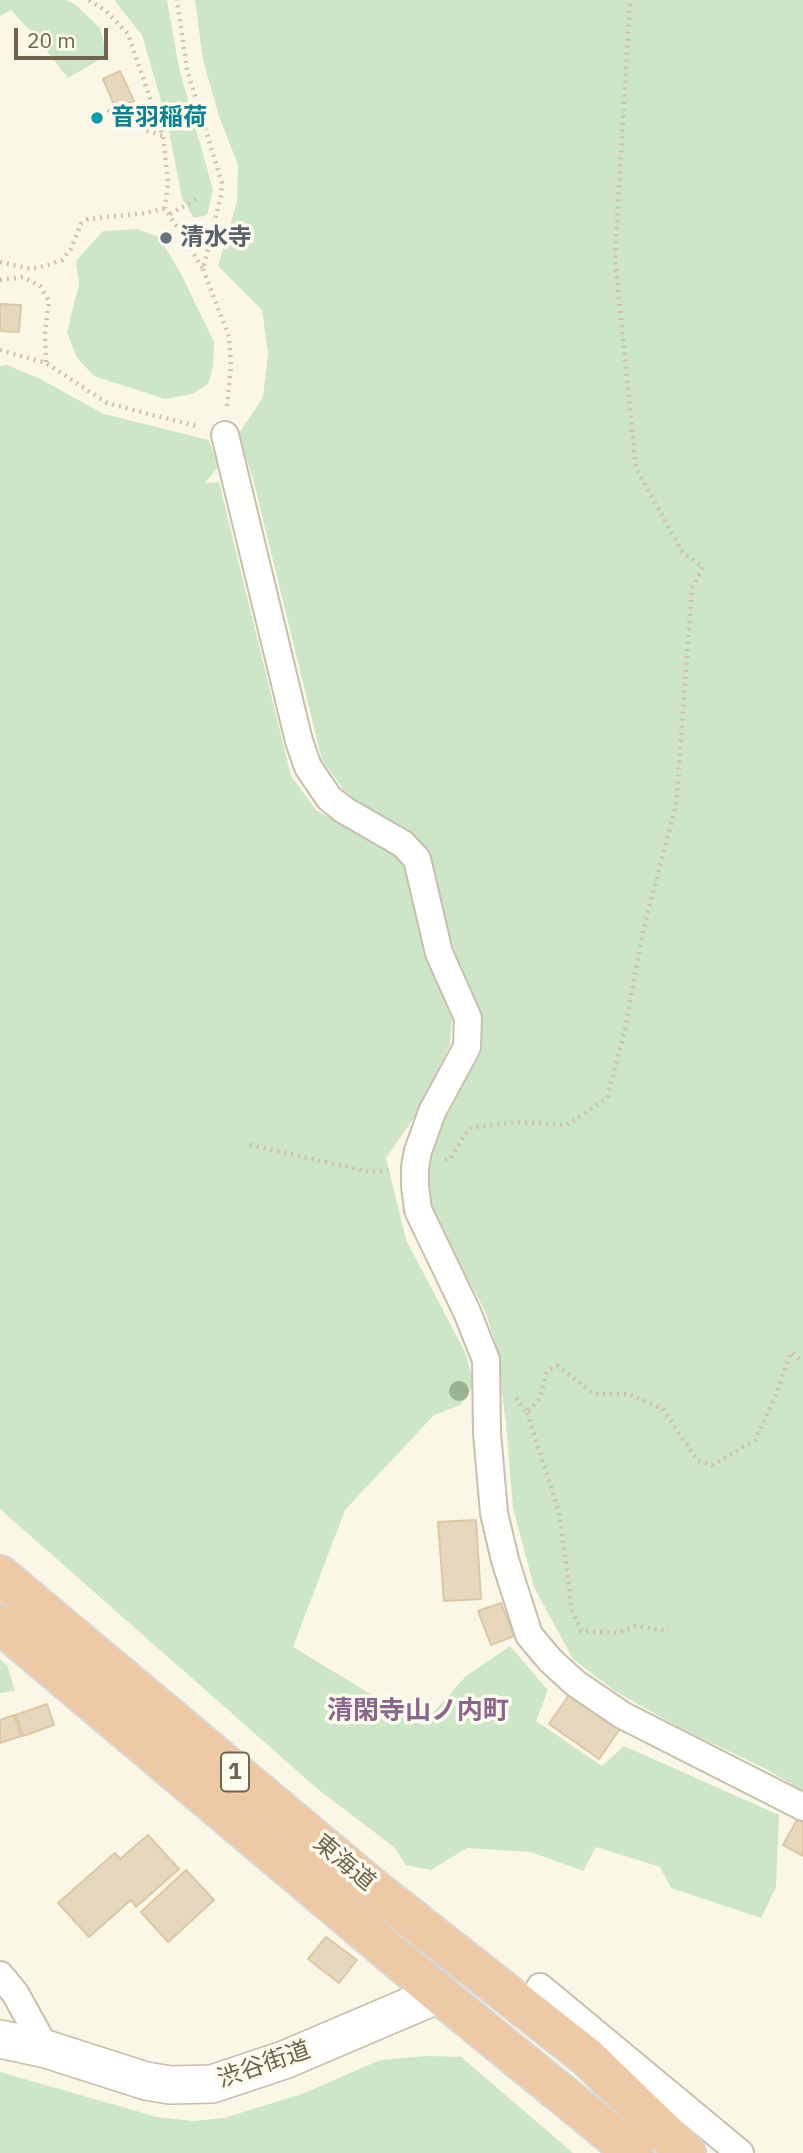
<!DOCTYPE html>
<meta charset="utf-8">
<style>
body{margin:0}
#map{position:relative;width:803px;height:2153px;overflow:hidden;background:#faf7e7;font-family:"IBM Plex Sans",sans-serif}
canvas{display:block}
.scale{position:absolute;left:14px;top:28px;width:94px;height:32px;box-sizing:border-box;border:4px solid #71634e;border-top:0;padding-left:9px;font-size:21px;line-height:24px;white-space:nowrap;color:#71634e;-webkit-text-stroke:5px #fdfbed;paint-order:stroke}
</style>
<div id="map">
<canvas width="803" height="2153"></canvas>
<div class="scale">20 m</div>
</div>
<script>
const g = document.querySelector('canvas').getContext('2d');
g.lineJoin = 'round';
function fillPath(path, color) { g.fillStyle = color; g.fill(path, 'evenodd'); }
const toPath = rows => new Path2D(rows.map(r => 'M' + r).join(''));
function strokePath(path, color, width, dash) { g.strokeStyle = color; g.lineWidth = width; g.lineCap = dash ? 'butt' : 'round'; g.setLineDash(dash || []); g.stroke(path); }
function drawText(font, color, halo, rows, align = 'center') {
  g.font = font + ' "IBM Plex Sans","Noto Sans JP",sans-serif'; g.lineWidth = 7; g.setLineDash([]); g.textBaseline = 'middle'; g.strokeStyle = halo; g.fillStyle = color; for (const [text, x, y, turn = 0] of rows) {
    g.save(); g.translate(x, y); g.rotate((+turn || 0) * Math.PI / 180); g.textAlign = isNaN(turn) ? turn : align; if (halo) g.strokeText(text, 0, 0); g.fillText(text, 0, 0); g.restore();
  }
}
fillPath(toPath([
 [0,0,66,0,77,6,100,28,107,55,68,78,37,38,11,10,0,16],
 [114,0,167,0,179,68,213,190,207,215,194,218,182,198,167,121,142,35],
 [195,0,803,0,803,1791,764,1768,682,1729,615,1691,573,1659,534,1587,513,1508,506,1424,496,1345,485,1311,429,1208,428,1171,441,1116,481,1053,479,1014,455,953,427,848,347,795,322,760,253,479,238,435,263,397,268,353,262,310,218,266,237,202,238,165,219,116,203,60],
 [137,229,159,237,181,274,214,342,213,367,208,384,192,394,165,399,94,376,77,358,67,332,79,284,76,261,103,231],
 [7,365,42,380,104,414,209,440,218,467,205,483,219,482,291,776,316,810,394,854,408,872,429,955,452,1019,450,1045,420,1109,386,1158,406,1240,466,1354,474,1385,461,1405,434,1415,345,1510,293,1647,422,1725,466,1676,510,1646,548,1690,536,1721,602,1766,624,1746,779,1815,776,1887,761,1918,671,1888,660,1867,596,1847,583,1871,531,1852,467,1848,431,1870,406,1865,394,1847,320,1791,0,1509,0,366],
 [0,1659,7,1665,15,1691,0,1693],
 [428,2056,461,2057,573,2153,0,2153,0,2072,157,2117,193,2121,224,2118,302,2094,380,2060]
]), '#cce6c7');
const building = toPath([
 [120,71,134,101,116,109,103,79,120,71],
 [0,304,21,305,19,332,0,331,0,304],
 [476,1520,481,1599,444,1601,438,1522,476,1520],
 [501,1603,514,1636,491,1645,478,1611,501,1603],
 [569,1695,620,1729,599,1759,549,1724,569,1695],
 [47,1704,54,1725,23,1736,16,1715,47,1704],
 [14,1715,21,1736,0,1743,0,1720,14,1715],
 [798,1818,803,1821,803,1856,783,1845,798,1818],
 [148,1835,179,1869,136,1907,131,1900,89,1937,58,1903,115,1853,120,1859,148,1835],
 [186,1870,214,1900,168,1942,141,1912,186,1870],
 [326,1937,357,1960,339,1983,308,1959,326,1937]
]);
fillPath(building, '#e7d8bd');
strokePath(building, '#ddc7a4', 2);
const street = toPath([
 [225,435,299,741,308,767,329,798,344,810,403,844,417,859,439,953,468,1018,467,1047,432,1112,418,1151,415,1167,415,1186,418,1210,467,1312,486,1360,487,1433,494,1513,505,1560,529,1635,550,1660,575,1683,622,1715,803,1807],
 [0,1975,15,1993,46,2049],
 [540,1987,740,2153]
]);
const secondary = toPath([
 [0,2039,46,2049,146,2081,170,2085,212,2084,284,2060,439,1994]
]);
const highway = toPath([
 [0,1575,374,1889,587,2057,686,2153],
 [0,1624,439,1994,634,2153]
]);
strokePath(street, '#c8bfac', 30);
strokePath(secondary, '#c8bea8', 40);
strokePath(highway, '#dad6d1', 42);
strokePath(toPath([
 [89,0,106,11,128,34,163,136,168,182,165,208,203,269,221,196,222,183,187,70,177,0],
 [108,110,118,117,138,117,142,120,146,130,163,136],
 [170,214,199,198],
 [0,262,31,269,48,265,62,260,71,249,81,224,88,219,146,213,165,208],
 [203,269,229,337,231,366,227,406],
 [0,280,23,277,40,286,49,301,45,332,46,363],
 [0,350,46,363,107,403,200,427],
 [250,1145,371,1172,388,1170],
 [445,1160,450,1159,469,1128,516,1122,567,1125,607,1098,625,1030,643,931,676,805,692,588,703,567,683,553,636,468,615,258,630,0],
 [516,1398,527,1413,540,1398,547,1371,558,1366,594,1394,629,1394,663,1409,697,1460,712,1465,755,1440,776,1395,791,1352,803,1362],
 [527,1413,559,1512,572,1610,581,1631,618,1633,635,1626,669,1631]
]), '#d1c1a5', 4.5, [2, 5]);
strokePath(street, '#fff', 26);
strokePath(secondary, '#fff', 37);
strokePath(highway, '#edc9a5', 38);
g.fillStyle = '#9bb291';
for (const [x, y] of [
 [459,1391]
]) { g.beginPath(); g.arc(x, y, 10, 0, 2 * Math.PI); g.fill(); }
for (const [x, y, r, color] of [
 [97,118,7,"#0f9aa8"],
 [166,238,7,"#6b7280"]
]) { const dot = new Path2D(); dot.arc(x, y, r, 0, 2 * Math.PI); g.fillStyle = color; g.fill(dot); strokePath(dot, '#fdfbed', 2.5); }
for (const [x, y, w] of [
 [235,1772,28]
]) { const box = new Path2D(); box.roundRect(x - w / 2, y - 19.5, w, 39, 5); g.fillStyle = '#fdfbed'; g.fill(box); strokePath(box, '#71634e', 2); }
drawText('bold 23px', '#71634e', null, [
 ["1",235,1772]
]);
drawText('bold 24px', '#0d838f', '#fdfbed', [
 ["音羽稲荷",111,118]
], 'left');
drawText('bold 24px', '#5b616d', '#fdfbed', [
 ["清水寺",180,238]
], 'left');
drawText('24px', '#71634e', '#fdfbed', [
 ["東海道",344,1863,40],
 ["渋谷街道",264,2065,-19]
]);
drawText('bold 26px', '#89668c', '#fdfbed', [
 ["清閑寺山ノ内町",418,1711]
]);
</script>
